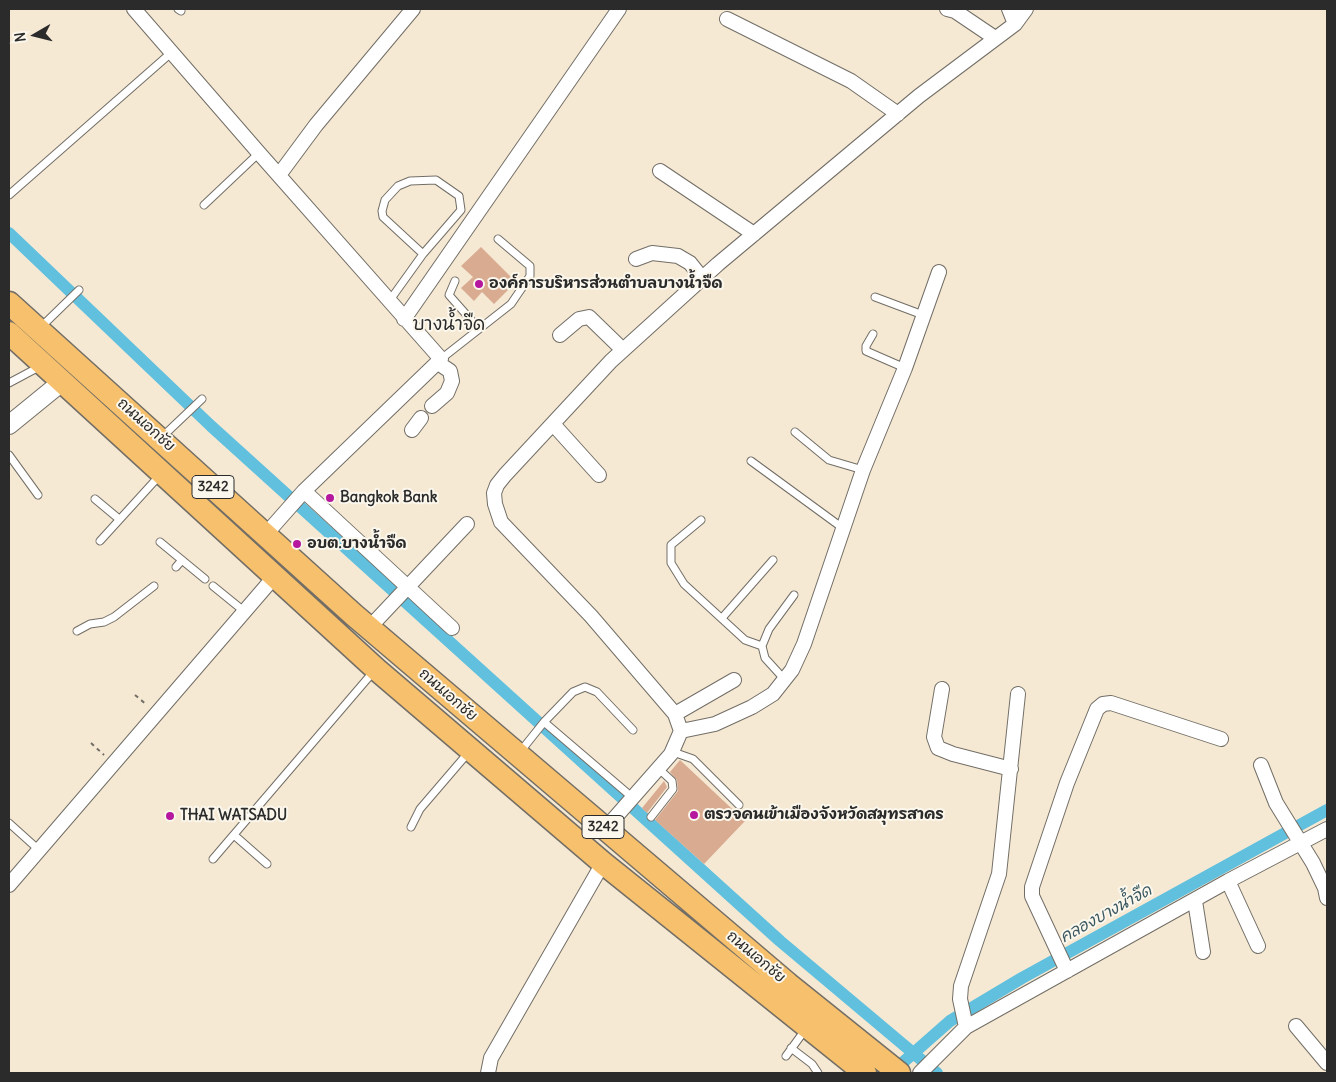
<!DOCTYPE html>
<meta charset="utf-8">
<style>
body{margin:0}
#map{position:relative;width:1336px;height:1082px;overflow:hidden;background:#f6e9d4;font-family:Delius,sans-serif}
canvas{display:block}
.frame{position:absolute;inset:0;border:10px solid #2b2b2b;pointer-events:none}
.north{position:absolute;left:10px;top:10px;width:50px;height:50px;-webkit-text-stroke:4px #fbf7ec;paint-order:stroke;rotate:262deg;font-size:14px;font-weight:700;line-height:20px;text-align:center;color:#2b2b2b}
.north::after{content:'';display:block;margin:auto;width:18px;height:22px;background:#2b2b2b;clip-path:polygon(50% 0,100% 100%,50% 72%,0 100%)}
</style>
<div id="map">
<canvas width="1336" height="1082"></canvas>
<div class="frame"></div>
<div class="north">N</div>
</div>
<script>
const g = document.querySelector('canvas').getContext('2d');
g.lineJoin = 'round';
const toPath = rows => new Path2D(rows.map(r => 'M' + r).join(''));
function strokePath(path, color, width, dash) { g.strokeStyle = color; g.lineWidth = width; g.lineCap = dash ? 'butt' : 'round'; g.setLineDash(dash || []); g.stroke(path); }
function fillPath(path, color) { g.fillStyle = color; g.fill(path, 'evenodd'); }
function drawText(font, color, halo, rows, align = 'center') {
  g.font = font + ' Delius,"Playpen Sans Thai",sans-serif'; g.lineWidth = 4; g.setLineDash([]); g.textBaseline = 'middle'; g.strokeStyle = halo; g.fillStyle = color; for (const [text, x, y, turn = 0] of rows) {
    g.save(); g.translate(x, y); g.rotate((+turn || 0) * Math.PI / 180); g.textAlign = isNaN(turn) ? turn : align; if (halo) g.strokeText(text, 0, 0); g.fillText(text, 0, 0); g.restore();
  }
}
strokePath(toPath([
 [9,233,211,426,780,941,937,1073],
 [892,1072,950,1021,1022,978,1327,810]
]), '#60c0de', 12);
fillPath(toPath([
 [481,247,516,282,494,304,482,292,474,301,461,288,473,277,461,266],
 [680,760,745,821,704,864,655,820,678,791,677,780,670,772],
 [664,781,667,787,647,813,642,808]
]), '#d9ab91');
const service = toPath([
 [178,9,181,11],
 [9,195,172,52],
 [204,205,259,153],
 [455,281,449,295,479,329],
 [875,297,923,315],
 [390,300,423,254,461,210,459,196,436,180,410,181,398,186,385,200,382,211,383,217,423,254],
 [40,328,79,290],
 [873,334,866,346,866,351,905,368],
 [441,359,511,304,530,276,530,266,498,239],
 [9,383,39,367],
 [795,432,829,460,863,470],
 [162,437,202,399],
 [9,455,38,495],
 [751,461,844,529],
 [95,499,119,519],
 [701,520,671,545,671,563,684,584,745,640,762,646],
 [100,541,161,474],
 [160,542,205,579],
 [176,567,182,560],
 [213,586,245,612],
 [722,618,773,560],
 [77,631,90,624,104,622,114,617,154,586],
 [785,680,765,658,762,646,769,629,794,595],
 [544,722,633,798],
 [520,752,544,722,573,692,585,687,597,692,633,730],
 [671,754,676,753,693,759,739,805],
 [651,817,673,789,672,781,659,769],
 [9,823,39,850],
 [411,827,420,809,468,753],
 [234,835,267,864],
 [213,859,374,671],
 [791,1048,812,1064,818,1073],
 [786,1056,805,1030]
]);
const minor = toPath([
 [134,9,259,153,441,359,304,491,266,534],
 [947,9,955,11,995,38],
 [1009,9,1015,24],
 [727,19,851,81,898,114],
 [660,171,754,234],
 [279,175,316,125,413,9],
 [636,259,652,253,678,256,690,263,702,278],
 [404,319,619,9],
 [560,335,579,319,589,317,623,350],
 [432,406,447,393,452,381,450,371,438,363],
 [553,424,599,475],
 [412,430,421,418],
 [304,491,452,628],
 [369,628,467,524],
 [942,689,934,737,938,748,953,754,1011,769],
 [675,714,734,680],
 [681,731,715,724,752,707,773,694,792,670,804,644,863,470,905,368,939,272],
 [1261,765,1276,803,1313,863,1325,888,1327,898],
 [605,829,671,754,681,731,675,714,591,616,501,522,495,504,494,493,497,485,505,475,611,361,718,264,919,96,1015,24,1026,9],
 [1228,881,1258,946],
 [9,885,275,576],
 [1195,901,1203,952],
 [1067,971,1032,896,1032,887,1067,783,1097,709,1103,704,1111,703,1221,739],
 [1296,1026,1327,1063],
 [966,1027,960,999,961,986,999,874,1018,694],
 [488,1073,491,1058,603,863],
 [920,1073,966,1027,1228,881,1327,829]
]);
const tertiary = toPath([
 [9,425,63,381]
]);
const primary = toPath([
 [9,303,354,615,788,984,899,1073],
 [9,333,376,669,603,863,865,1073]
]);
strokePath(service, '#726e66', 9);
strokePath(minor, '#726e66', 16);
strokePath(tertiary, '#726e66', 20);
strokePath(primary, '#726e66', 25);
strokePath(toPath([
 [135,695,147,705],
 [91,743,104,755]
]), '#726e66', 2, [4, 4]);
strokePath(service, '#fff', 7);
strokePath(minor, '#fff', 14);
strokePath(tertiary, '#fff', 18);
strokePath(primary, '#f7c06c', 22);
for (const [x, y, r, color] of [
 [479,284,5,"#b5179e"],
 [330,498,5,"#b5179e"],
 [297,544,5,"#b5179e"],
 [694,815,5,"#b5179e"],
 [170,816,5,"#b5179e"]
]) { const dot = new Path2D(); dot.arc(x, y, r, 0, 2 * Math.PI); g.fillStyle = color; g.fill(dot); strokePath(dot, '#fbf7ec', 2); }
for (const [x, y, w] of [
 [213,487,42],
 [603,827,42]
]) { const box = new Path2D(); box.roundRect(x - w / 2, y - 11.5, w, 23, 4); g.fillStyle = '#fbf7ec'; g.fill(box); strokePath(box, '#2b2b2b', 1); }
drawText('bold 14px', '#2b2b2b', null, [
 ["3242",213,487],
 ["3242",603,827]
]);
drawText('bold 15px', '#2b2b2b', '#fbf7ec', [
 ["องค์การบริหารส่วนตำบลบางน้ำจืด",489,284],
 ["Bangkok Bank",340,498],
 ["อบต.บางน้ำจืด",307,544],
 ["ตรวจคนเข้าเมืองจังหวัดสมุทรสาคร",704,815],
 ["THAI WATSADU",180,816]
], 'left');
drawText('15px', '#2b2b2b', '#fbf7ec', [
 ["ถนนเอกชัย",146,425,42],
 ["ถนนเอกชัย",448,695,41],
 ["ถนนเอกชัย",756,957,40]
]);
drawText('italic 16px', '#3b5861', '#fbf7ec', [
 ["คลองบางน้ำจืด",1106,914,-29]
]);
drawText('18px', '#2b2b2b', '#fbf7ec', [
 ["บางน้ำจืด",449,325]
]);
</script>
